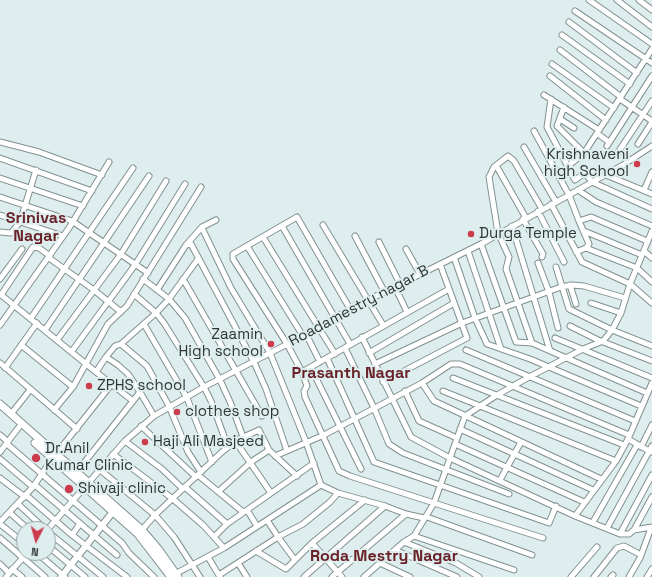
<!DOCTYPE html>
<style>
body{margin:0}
#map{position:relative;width:652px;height:577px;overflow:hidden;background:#deedee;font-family:"Space Grotesk",sans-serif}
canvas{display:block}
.north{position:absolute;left:16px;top:521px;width:40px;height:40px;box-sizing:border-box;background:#deedee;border:1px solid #98a3a4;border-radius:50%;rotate:186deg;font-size:11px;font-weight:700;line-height:16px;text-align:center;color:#2f3535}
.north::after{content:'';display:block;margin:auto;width:14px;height:18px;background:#cc3c4c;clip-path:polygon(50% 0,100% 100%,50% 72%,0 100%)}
</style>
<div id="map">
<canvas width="652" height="577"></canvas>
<div class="north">N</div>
</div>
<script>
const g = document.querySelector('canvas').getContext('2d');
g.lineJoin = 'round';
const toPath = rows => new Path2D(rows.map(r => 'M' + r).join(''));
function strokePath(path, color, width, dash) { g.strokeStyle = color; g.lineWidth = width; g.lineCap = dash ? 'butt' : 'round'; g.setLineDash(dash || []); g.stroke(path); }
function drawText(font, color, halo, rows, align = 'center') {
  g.font = font + ' "Space Grotesk",sans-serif'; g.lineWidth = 4; g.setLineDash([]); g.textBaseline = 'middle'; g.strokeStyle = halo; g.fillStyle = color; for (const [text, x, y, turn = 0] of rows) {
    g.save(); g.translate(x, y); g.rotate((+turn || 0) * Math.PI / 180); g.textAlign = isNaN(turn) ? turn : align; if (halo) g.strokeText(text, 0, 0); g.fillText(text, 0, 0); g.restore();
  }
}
const minor = toPath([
 [589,0,652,44],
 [617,0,652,27],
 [639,0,652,10],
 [575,11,652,63],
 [569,22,637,73],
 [562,35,630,84],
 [560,50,621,97],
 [552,64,614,108],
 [550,76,606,120],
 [544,95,599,130],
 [551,99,547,127,575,180,585,173,592,182,652,209],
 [620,99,652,121],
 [564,107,557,126,584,153,652,49],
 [560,119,574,128],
 [534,131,569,195,579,221],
 [598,134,609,142],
 [0,142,39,152,102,175],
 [638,144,652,122],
 [607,146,652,76],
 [524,147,556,202],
 [617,154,652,101],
 [0,158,92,191],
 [568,166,584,153],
 [497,167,526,218],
 [606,175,652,194],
 [0,178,83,206],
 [578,190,596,202,652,226],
 [644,190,652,172],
 [0,197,72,221,148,273],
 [551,204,582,262,630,284,652,303],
 [538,211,564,262],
 [0,215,63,236],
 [523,219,543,254,542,257],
 [323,225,383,325],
 [282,226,350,344],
 [512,226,550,351],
 [584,231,642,255],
 [0,232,11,233,20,222,36,170],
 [355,236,384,291],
 [263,237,335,354],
 [379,242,400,284],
 [481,244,516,342,532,343,647,393],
 [186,245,202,227],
 [247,246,303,336],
 [586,248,637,268,652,282],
 [406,249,420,274],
 [468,251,501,349],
 [644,251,652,258],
 [576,252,586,248,589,244,579,221,591,217,647,241],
 [454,257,475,318,487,344,530,359,641,406],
 [49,258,94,290,121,312],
 [538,263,549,292,558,328],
 [556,267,569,309,612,330,652,346],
 [0,279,22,249],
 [143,279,169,299,185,318,220,380,231,404,243,437],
 [183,279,262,416],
 [570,285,576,304],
 [395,287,407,312],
 [157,290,186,245,191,244,254,362,266,389,287,451],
 [0,294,96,372],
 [134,294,156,313,164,323,204,387,211,401,228,447],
 [1,295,33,247,39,248,50,256],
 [591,303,621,313],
 [350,309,297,217,233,254,233,259,287,344,302,372,307,386,304,391,305,397,339,471,350,476,543,538],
 [31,318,133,168],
 [144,324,187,398,212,462],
 [0,325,69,228,109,162],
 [570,326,598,340,652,361],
 [45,330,149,176],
 [306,334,320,362],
 [362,337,411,437,450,458,575,516,620,534,629,534,634,530,652,527],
 [555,338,652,378],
 [57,340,121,254,166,181],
 [532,343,506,269,509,257,498,233,489,177,494,167,508,156,514,161,542,209],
 [121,344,147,366,169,406,188,452,201,472],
 [21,345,73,387],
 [345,348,374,408,389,444,403,453,509,494],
 [466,350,635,421],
 [72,351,135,265,185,184],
 [369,353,454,303],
 [106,357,115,346,121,344,156,313,169,299,198,259],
 [327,358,374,462,549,523,556,506],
 [0,363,77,429],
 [375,364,462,323,561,287,572,285,584,286,625,298],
 [5,368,37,323],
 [311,368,361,469],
 [302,372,449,289],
 [453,378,624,445],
 [383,382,467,338,440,264],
 [422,383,434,401,601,479],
 [405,391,419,421,457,438],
 [443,391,616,461],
 [140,392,154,416],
 [54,410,73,387,108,324,127,306,201,187],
 [11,414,30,390],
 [141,426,196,477],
 [460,429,593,490],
 [0,435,8,442],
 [628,439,651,452],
 [125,441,162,469,183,489],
 [236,442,271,493],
 [7,444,122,543,129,553,154,577],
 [455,444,584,502],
 [641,447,652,425],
 [0,452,19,427],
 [113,454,173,499,203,525,224,548],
 [275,456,324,435,422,383,451,364,460,364,629,435],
 [0,459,33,487],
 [99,469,155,515,174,537,200,577],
 [76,473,133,401,140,392,128,374,118,365,106,357,96,372,133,401],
 [198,475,243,512],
 [0,478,25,497],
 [500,480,521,442],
 [35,485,117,555],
 [321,485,338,493,385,506,406,514,424,518,427,517,532,555],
 [185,487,227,524,314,463],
 [219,491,251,462,269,450,297,476],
 [26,495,72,535,127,577],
 [18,504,45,529],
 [247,510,257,526],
 [10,513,28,529],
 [575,516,616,461,628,439,652,383],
 [267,520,278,537,295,560],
 [0,522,33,487,52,459,111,385],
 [593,522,637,445],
 [0,524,24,543],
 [607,528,652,446],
 [48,529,125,441,154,416,204,387,303,336,350,309,481,244,623,165,652,146],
 [634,530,652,497],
 [48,532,103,577],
 [140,532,155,515,223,451,239,439,259,430,269,450],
 [620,534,652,475],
 [72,535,79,525],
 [215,536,227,524],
 [414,536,514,570],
 [0,538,45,577],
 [404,542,456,563,479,577],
 [312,543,342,577],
 [48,546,85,577],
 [395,550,457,577],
 [256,551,286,569,312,543,365,500],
 [37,553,65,577],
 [208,557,220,577],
 [238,563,247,577],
 [380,563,410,577],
 [0,564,9,573],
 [12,569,22,577],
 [173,575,224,548,321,485,306,442,270,353,231,288,203,230,202,227,216,220],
 [219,575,278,537,303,524,330,502,338,493],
 [6,577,27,553],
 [304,577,385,506],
 [332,577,406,514],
 [364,577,404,542,414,536,434,503,465,416,497,395,531,376,583,349,603,341,612,330,621,313,630,284,652,231],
 [571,577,597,547],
 [594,577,617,548,624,546,641,555],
 [611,577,613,575],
 [629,577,640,558,651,528],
 [647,577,652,569]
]);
const tertiary = toPath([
 [61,577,112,513]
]);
const secondary = toPath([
 [0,404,142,530,159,550,178,577],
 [35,443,138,534,171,577]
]);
strokePath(minor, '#829090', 7);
strokePath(tertiary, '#829090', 8);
strokePath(secondary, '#829090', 9);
strokePath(minor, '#fff', 5);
strokePath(tertiary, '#fff', 6);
strokePath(secondary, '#fff', 7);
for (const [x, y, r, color] of [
 [637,164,4,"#cc3c4c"],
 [471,234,4,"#cc3c4c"],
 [271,344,4,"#cc3c4c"],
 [89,386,4,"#cc3c4c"],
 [177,412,4,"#cc3c4c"],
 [145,442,4,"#cc3c4c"],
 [36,458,5,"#cc3c4c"],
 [69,489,5,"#cc3c4c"]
]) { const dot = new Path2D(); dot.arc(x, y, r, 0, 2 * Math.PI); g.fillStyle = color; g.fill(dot); strokePath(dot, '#deedee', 1.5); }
drawText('15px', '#2f3535', '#deedee', [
 ["Krishnaveni",629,155,"right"],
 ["high School",629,172,"right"],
 ["Durga Temple",479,234],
 ["Zaamin",263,335,"right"],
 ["High school",263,352,"right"],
 ["ZPHS school",97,386],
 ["clothes shop",185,412],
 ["Haji Ali Masjeed",153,442],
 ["Dr.Anil",45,449],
 ["Kumar Clinic",45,466],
 ["Shivaji clinic",78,489]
], 'left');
drawText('15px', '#2f3535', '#deedee', [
 ["Roadamestry nagar B",359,306,-28]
]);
drawText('bold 16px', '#682228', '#deedee', [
 ["Srinivas",36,219],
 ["Nagar",36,237],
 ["Prasanth Nagar",351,374],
 ["Roda Mestry Nagar",384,557]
]);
</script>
